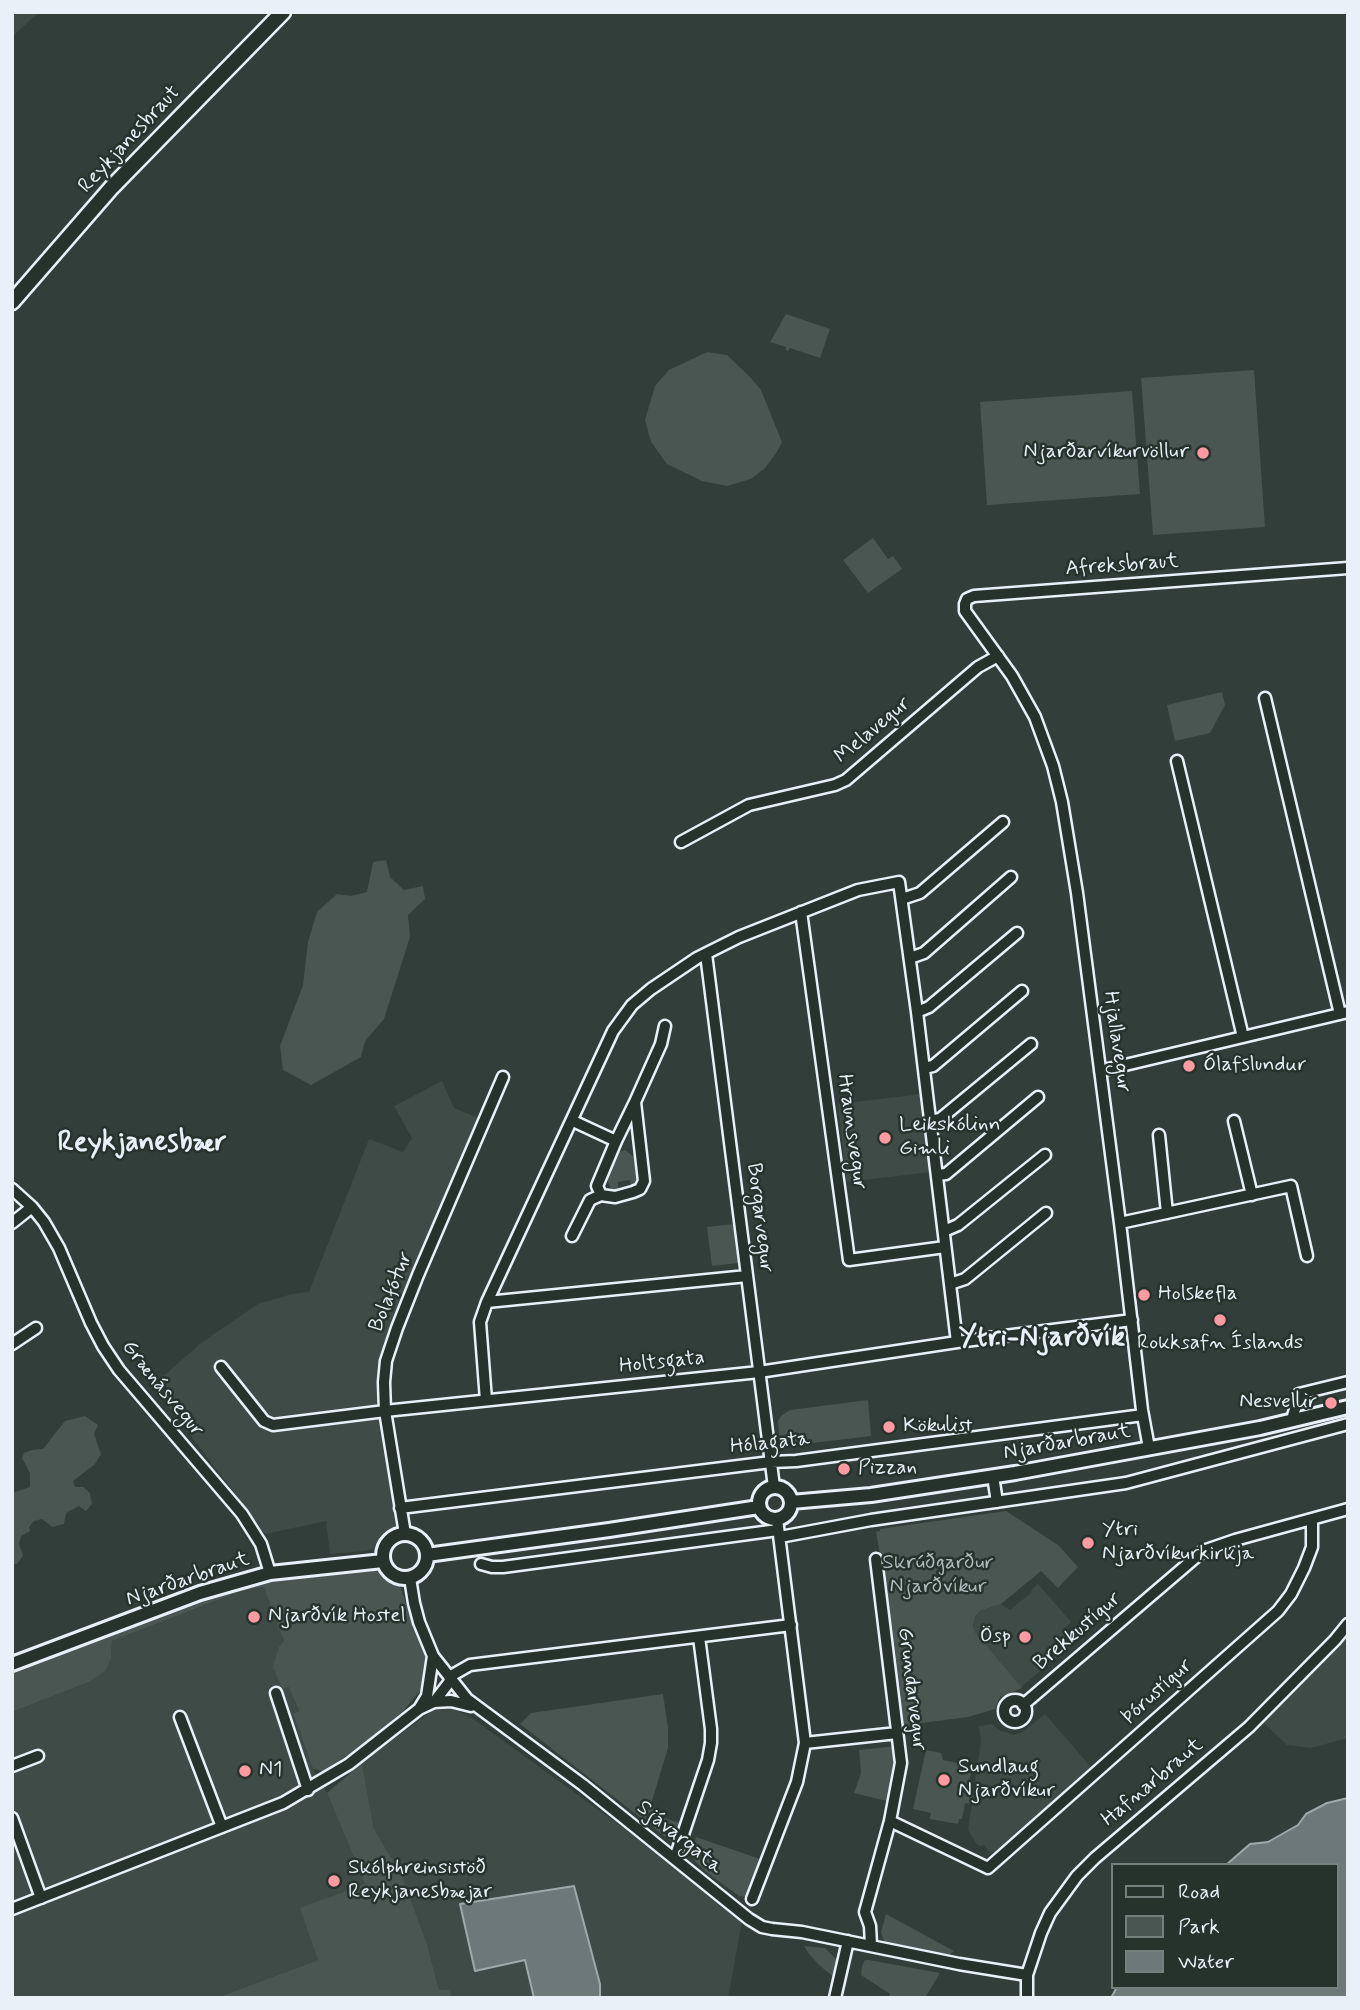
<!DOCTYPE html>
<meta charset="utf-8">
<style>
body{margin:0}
#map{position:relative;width:1360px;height:2010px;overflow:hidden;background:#323e39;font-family:Mynerve,sans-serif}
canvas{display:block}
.frame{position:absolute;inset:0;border:14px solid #e8f1f8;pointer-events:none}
.legend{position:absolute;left:1111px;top:1863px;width:228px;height:126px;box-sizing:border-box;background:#26332d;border:2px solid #747f7e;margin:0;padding:9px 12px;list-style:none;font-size:21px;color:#e8f1f8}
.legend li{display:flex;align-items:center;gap:14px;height:35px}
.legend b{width:35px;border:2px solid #747f7e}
</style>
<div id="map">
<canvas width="1360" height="2010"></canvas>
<div class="frame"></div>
<ul class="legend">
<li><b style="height:9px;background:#26332d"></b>Road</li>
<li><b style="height:19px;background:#495651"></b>Park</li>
<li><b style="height:19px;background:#6d7978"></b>Water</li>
</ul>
</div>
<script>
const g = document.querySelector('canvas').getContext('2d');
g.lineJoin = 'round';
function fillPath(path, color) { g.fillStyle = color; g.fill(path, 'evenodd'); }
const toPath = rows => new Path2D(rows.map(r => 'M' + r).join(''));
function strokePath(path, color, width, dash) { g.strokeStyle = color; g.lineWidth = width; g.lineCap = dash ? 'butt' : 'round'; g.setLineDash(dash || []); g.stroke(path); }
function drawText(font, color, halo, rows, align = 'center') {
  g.font = font + ' Mynerve,sans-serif'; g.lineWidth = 5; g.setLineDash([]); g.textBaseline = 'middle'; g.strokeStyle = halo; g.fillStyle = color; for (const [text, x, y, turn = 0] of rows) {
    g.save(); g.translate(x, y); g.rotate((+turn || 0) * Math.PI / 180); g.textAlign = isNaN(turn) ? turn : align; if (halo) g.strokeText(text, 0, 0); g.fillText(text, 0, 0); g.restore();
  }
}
fillPath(toPath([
 [12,12,39,12,12,37],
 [442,1081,454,1108,483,1120,389,1341,380,1393,395,1526,383,1543,375,1548,364,1551,330,1554,326,1521,265,1534,151,1383,166,1374,201,1343,258,1304,292,1294,309,1292,369,1139,403,1152,412,1138,394,1106],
 [922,1094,931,1172,847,1182,838,1104],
 [1038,1584,1071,1622,1064,1629,1075,1642,1021,1687,975,1632,973,1621,980,1611,1001,1604,1010,1610,1032,1592,1031,1590],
 [265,1587,284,1641,289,1686,299,1712,293,1715,313,1769,327,1793,365,1884,318,1960,216,1998,12,1998,12,1712,89,1682,111,1659,112,1641,240,1592],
 [1348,1630,1348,1738,1311,1748,1287,1745,1262,1721],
 [453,1709,469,1716,622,1827,742,1921,728,1998,452,1998,450,1990,439,1990,427,1944,402,1877,374,1829,362,1763,433,1710],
 [1045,1714,1091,1767,997,1853,989,1852,984,1845,980,1846,976,1843,968,1830,981,1741,979,1726,992,1724,999,1730,1014,1735,1023,1732]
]), '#3f4b46');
fillPath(toPath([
 [786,314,830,329,820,358,790,348,788,351,786,350,786,347,770,342],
 [707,352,727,355,750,377,761,390,782,442,777,452,765,468,751,479,727,486,702,481,667,464,651,442,645,420,655,386,669,370],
 [1254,370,1265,527,1153,535,1141,378],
 [1132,391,1140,494,987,505,980,402],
 [873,538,888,559,893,556,902,569,868,593,843,560],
 [1222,692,1225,705,1210,733,1175,741,1167,705],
 [386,860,390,877,404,890,423,886,425,899,408,915,410,937,384,1019,365,1041,361,1057,311,1085,283,1070,280,1046,303,985,308,942,317,912,337,894,351,896,367,892,373,862],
 [625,1150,638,1160,639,1172,636,1182,631,1187,630,1180,618,1182,618,1189,612,1191,607,1179,617,1153],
 [734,1224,739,1263,712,1266,707,1227],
 [868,1400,871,1436,780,1447,778,1421,781,1416,790,1410],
 [85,1416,98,1425,94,1434,101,1454,95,1464,73,1481,75,1487,83,1487,90,1493,92,1504,86,1511,79,1506,66,1513,64,1524,52,1527,42,1519,34,1521,29,1527,30,1531,21,1536,19,1544,23,1556,17,1564,12,1564,12,1493,30,1487,30,1473,22,1458,24,1453,32,1450,43,1449,65,1421],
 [1006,1511,1058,1545,1078,1567,1058,1588,1041,1571,1001,1604,980,1611,975,1617,973,1625,975,1632,1022,1688,1000,1697,995,1709,968,1717,914,1724,897,1733,890,1675,884,1577,876,1532,880,1531,880,1529],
 [369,1566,400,1586,418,1639,429,1662,428,1673,420,1691,402,1712,358,1748,323,1771,313,1769,293,1714,299,1711,289,1687,282,1689,273,1667,279,1647,284,1641,264,1587,239,1592,112,1641,111,1659,105,1671,89,1682,12,1712,12,1669,202,1596,267,1578],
 [663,1694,668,1728,668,1748,651,1804,664,1818,683,1824,677,1846,520,1724,531,1713],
 [897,1746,899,1758,891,1802,854,1793,861,1773,859,1750],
 [926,1750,941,1753,943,1760,970,1766,969,1771,971,1772,968,1788,974,1790,971,1804,965,1803,962,1819,959,1819,958,1824,930,1819,931,1813,913,1809],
 [362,1763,374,1829,402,1876,427,1944,439,1990,450,1990,452,1998,216,1998,318,1960,300,1908,365,1884,327,1793],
 [696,1837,763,1860,751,1894,745,1897,739,1896,706,1872,695,1861,692,1849],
 [886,1914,954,1951,948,1956,943,1956,885,1945,881,1932],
 [804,1946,825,1948,836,1959,841,1970,838,1978,831,1975,818,1964,809,1954],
 [865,1960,869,1960,940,1973,925,1998,888,1998,890,1994,861,1975,862,1966]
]), '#495651');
const water = toPath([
 [1348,1798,1348,1998,1111,1998,1117,1987,1337,1987,1337,1865,1226,1865,1250,1844,1268,1842,1298,1825,1306,1814,1327,1803,1348,1798],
 [574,1886,600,1984,600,1998,534,1998,525,1960,475,1971,460,1904,574,1886]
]);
fillPath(water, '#6d7978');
strokePath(water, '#9ea9ab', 2);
const minor = toPath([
 [1265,698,1340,1014],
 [1177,761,1243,1037],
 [681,842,749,805,835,785,846,780,978,667,998,656],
 [902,899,920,893,1003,822],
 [801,912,849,1260,945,1247],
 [706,954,774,1487],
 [910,958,924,953,1011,877],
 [917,1012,929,1007,1017,933],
 [924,1068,933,1066,1022,991],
 [1100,1071,1348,1012],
 [635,1102,644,1181,640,1189,633,1192,615,1197,601,1195,597,1186,616,1141,635,1102],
 [635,1102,661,1044,665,1026],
 [573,1121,616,1141],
 [930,1121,940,1119,1031,1044],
 [1234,1121,1252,1195],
 [1159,1135,1167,1213],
 [937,1175,946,1174,1038,1097],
 [12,1189,32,1207,44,1222,59,1248,91,1323,103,1346,119,1370,242,1514,261,1544,270,1573],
 [12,1223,32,1207],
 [1120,1223,1291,1186,1307,1256],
 [944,1231,958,1225,1045,1155],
 [572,1236,590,1200,601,1195],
 [950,1284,965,1279,1046,1213],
 [487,1302,747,1276],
 [12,1344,36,1328],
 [221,1367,264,1421,273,1425,385,1411,759,1372,957,1342,1132,1320],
 [486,1400,480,1322,487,1302,613,1031,632,1005,651,989,697,958,739,937,858,890,899,882,917,1012,957,1342],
 [1292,1420,1299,1394,1348,1382],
 [1149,1448,1142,1410,1120,1223,1077,893,1062,802,1053,766,1035,717,1012,676,965,611,965,604,967,599,974,596,1348,568],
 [993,1476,997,1502],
 [400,1508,771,1462,796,1461,1143,1415],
 [405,1534,385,1411,384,1382,386,1361,397,1328,418,1275,503,1077],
 [780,1537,871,1520,1126,1483,1348,1424],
 [481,1564,492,1567,503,1567,778,1530],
 [410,1578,414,1603,419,1622,433,1656,467,1699,583,1785,749,1919,762,1927,772,1929,802,1932,959,1964,1027,1975],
 [449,1677,470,1665,791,1625],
 [276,1693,308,1790],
 '1004 1711a11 11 0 1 1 22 0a11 11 0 1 1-22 0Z',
 [434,1702,451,1701,471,1706],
 [1023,1705,1203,1551,1235,1540,1348,1509],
 [419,1709,427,1696,433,1656],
 [180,1717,222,1827],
 [805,1743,897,1733],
 [12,1766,38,1756],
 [12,1818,41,1898],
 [890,1821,988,1868,1278,1611,1291,1594,1304,1568,1312,1547,1312,1519],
 [675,1858,708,1760,711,1743,711,1729,699,1637],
 [752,1899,797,1782,805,1743,777,1519],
 [12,1909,283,1803,349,1764,419,1709,434,1702,451,1680],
 [871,1945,870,1926,865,1912,890,1821,901,1763,876,1559],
 [835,1998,848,1941],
 [1027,1998,1027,1975,1041,1933,1050,1913,1077,1876,1095,1858,1249,1727,1335,1640,1348,1624]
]);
const major = toPath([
 '759 1503a16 16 0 1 1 32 0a16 16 0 1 1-32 0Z',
 [791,1502,871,1495,1015,1473,1260,1428,1348,1407],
 '383 1556a22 22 0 1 1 44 0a22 22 0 1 1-44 0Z',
 [427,1555,609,1530,759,1507],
 [12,1664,200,1593,270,1573,383,1561]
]);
const highway = toPath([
 [12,302,112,187,283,12]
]);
strokePath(minor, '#e8f1f8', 15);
strokePath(major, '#e8f1f8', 18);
strokePath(highway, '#e8f1f8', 19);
strokePath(minor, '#26332d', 10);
strokePath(major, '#26332d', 12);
strokePath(highway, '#26332d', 14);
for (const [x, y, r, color] of [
 [1203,453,7,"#ff9aa2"],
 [1189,1066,7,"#ff9aa2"],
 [885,1138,7,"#ff9aa2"],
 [1144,1295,7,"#ff9aa2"],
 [1220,1320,7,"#ff9aa2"],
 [1331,1403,7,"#ff9aa2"],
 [889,1427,7,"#ff9aa2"],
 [844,1469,7,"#ff9aa2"],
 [1088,1543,7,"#ff9aa2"],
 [254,1617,7,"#ff9aa2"],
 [1025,1637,7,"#ff9aa2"],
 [245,1771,7,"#ff9aa2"],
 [944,1780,7,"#ff9aa2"],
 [334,1881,7,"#ff9aa2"]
]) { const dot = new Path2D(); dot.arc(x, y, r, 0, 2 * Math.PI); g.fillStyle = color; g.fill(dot); strokePath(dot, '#26332d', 2.5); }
drawText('21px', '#e8f1f8', '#26332d', [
 ["Reykjanesbraut",130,140,-47],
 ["Afreksbraut",1122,566,-4],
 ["Melavegur",873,731,-40],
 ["Hjallavegur",1116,1042,82],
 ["Hraunsvegur",851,1132,82],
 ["Borgarvegur",759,1218,83],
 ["Bolafótur",392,1292,-68],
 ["Holtsgata",662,1363,-6],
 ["Grænásvegur",162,1389,51],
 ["Njarðarbraut",1067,1443,-10],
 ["Hólagata",770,1444,-6],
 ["Njarðarbraut",188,1580,-19],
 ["Brekkustígur",1078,1632,-41],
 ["Grundarvegur",911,1689,83],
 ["Þórustígur",1158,1692,-42],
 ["Hafnarbraut",1153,1783,-40],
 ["Sjávargata",679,1838,39]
]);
drawText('21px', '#e8f1f8', '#26332d', [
 ["Njarðarvíkurvöllur",1189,453,"right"],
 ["Ólafslundur",1203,1066],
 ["Leikskólinn",899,1126],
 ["Gimli",899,1150],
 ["Holskefla",1158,1295],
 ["Rokksafn Íslands",1220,1344,"center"],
 ["Nesvellir",1317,1403,"right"],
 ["Kökulist",903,1427],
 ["Pizzan",858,1469],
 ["Ytri",1102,1531],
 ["Njarðvíkurkirkja",1102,1555],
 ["Njarðvík Hostel",268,1617],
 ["Ösp",1011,1637,"right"],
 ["Sundlaug",958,1768],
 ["Njarðvíkur",958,1792],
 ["N1",259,1771],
 ["Skólphreinsistöð",348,1869],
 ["Reykjanesbæjar",348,1893]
], 'left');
drawText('21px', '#b0bbbe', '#26332d', [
 ["Skrúðgarður",938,1564],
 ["Njarðvíkur",938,1588]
]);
drawText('bold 28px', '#e8f1f8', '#26332d', [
 ["Reykjanesbær",142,1144],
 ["Ytri-Njarðvík",1042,1339]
]);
</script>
